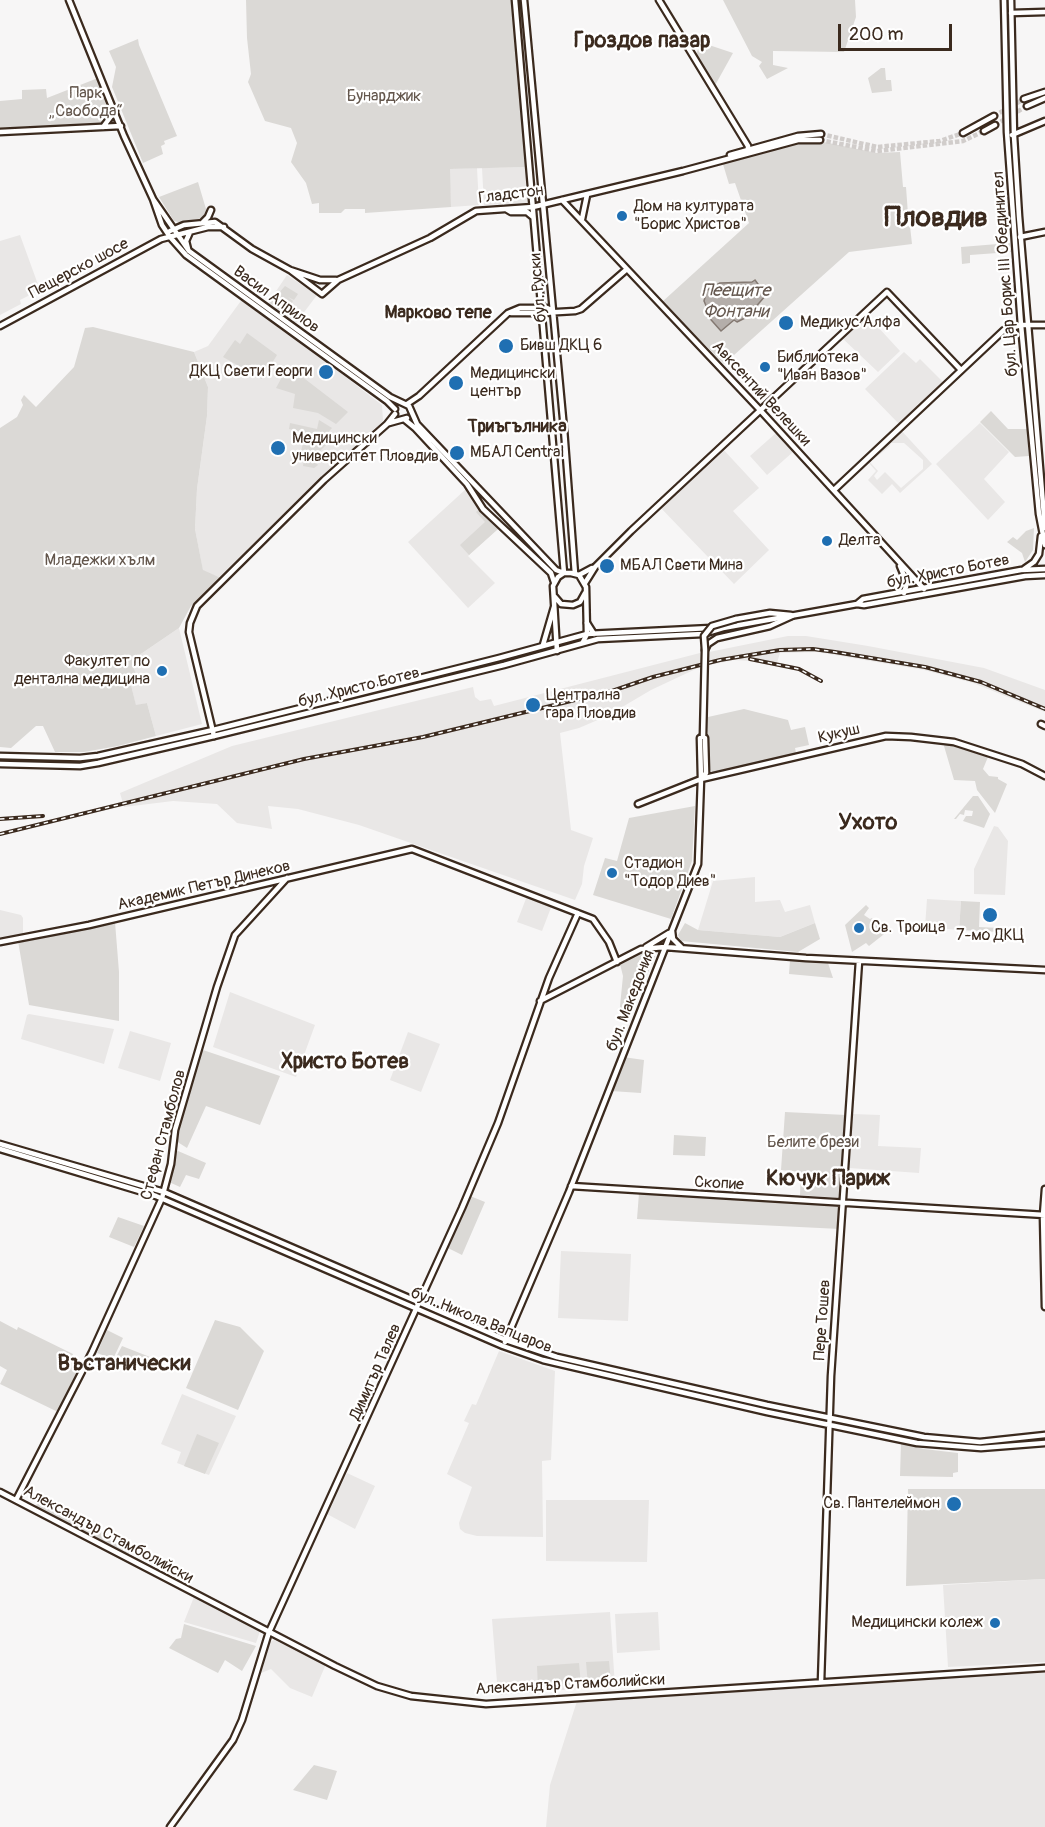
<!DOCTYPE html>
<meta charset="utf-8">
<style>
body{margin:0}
#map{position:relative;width:1045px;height:1827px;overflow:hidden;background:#f7f6f6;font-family:Pangolin,sans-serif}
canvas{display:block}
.scale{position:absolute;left:838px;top:24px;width:114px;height:27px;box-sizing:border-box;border:3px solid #3b2a1e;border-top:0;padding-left:8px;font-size:18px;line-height:21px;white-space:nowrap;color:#3b2a1e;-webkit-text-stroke:4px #fff;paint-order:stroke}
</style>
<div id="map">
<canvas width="1045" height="1827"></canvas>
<div class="scale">200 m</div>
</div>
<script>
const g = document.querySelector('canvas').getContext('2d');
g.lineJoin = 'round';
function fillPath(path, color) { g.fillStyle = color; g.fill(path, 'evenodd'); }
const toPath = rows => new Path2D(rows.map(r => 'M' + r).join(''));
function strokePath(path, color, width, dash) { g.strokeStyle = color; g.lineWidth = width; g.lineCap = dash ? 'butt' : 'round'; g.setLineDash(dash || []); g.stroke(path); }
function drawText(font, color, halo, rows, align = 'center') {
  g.font = font + ' Pangolin,sans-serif'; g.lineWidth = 4.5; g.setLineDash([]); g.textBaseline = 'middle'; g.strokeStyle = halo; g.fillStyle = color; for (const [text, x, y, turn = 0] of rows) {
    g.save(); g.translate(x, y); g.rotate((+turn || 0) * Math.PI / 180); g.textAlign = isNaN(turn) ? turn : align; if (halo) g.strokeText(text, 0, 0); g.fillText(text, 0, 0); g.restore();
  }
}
fillPath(toPath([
 [527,167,529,203,484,205,482,168],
 [477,168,479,205,451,207,449,169],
 [20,235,40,290,20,300,21,304,0,315,0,241],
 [287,275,317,295,296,323,268,303],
 [243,298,382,405,383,421,326,475,221,578,203,571,195,529,197,489,207,416,208,387,194,352,208,346],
 [866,314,900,351,878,372,841,337],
 [904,352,916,363,920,359,944,383,900,425,865,389],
 [980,423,1009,452,984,479,1005,502,988,520,936,464],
 [900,429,932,464,900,493,892,484,882,494,868,480,876,471,867,461],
 [891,443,904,443,923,460,923,469,901,488,885,472,877,480,874,476,878,471,870,462,889,447],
 [776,433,793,452,767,475,750,456],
 [721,447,759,488,733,511,769,550,734,584,658,505],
 [466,489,498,526,498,529,468,556,495,583,468,608,408,542],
 [179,628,202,724,156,736,147,703,136,706,131,685,138,683,132,660],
 [788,636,806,636,868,646,984,668,1045,690,1045,712,973,683,924,670,817,652,780,653,776,666,750,661,734,660,709,665,709,652],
 [700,653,700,667,651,690,607,716,579,728,560,733,571,830,593,838,584,866,582,884,575,900,359,825,298,809,268,806,272,829,237,823,217,804,173,801,124,807,120,793,232,746,473,687,475,697,480,701,491,699,494,706],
 [994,826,998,827,1008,841,1005,895,974,894,974,869],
 [755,877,755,902,780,900,785,912,810,905,815,923,780,937,698,930,713,881],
 [527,896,552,905,542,931,517,922],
 [927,899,961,901,959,930,925,927],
 [0,910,21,915,23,918,23,936,0,940],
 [230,992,315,1025,296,1077,213,1047],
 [29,1014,114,1029,104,1064,21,1039,27,1015],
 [130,1031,171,1043,160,1081,118,1068],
 [408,1032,440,1044,421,1092,390,1080],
 [853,1114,880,1115,878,1146,921,1148,919,1173,849,1168],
 [561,1251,631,1254,628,1321,558,1318],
 [499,1351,555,1371,551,1460,542,1461,543,1537,477,1536,465,1533,460,1529,459,1523,472,1487,447,1474,469,1423,464,1421,472,1404,476,1405],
 [182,1394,236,1416,209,1475,177,1463,181,1452,161,1444],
 [347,1473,375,1486,355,1529,327,1514],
 [546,1500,649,1500,647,1562,546,1561],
 [1045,1579,1045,1662,948,1667,943,1585],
 [194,1597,260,1631,256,1643,184,1622],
 [610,1612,615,1686,498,1695,492,1619],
 [658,1612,660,1650,617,1653,615,1614],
 [274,1640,326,1664,312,1697,290,1688,271,1669,261,1673,270,1642],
 [1045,1671,1045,1827,546,1827,550,1785,577,1701]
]), '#e9e7e6');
fillPath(toPath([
 [246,0,511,0,527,167,450,169,451,207,365,213,365,209,345,209,341,213,319,213,319,203,312,204,306,183,291,162,297,143,291,128,265,121,248,82,251,74,247,38],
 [723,0,855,0,856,17,844,52,773,51,773,65,788,68,767,79,759,66,762,62,752,56],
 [138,39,139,45,177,136,164,141,165,144,161,146,163,154,143,163,112,87,116,67,109,51],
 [709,45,733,53,713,89,695,57,698,49],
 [881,68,885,68,886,80,891,80,892,91,872,93,868,78],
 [98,78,111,112,108,120,102,123,0,128,0,101,22,99,22,90,46,89,47,98],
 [806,141,819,141,877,153,900,152,903,187,906,187,908,214,902,215,903,227,910,226,912,244,849,252,724,364,662,302,749,223,735,183,729,184,722,161],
 [198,182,206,209,206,214,202,218,182,223,174,221,159,197],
 [1010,243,1011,252,970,255,970,263,962,264,961,247],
 [285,286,298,294,294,300,288,297,293,301,288,308,300,316,296,321,270,303],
 [93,327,194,352,208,387,207,416,197,489,195,529,203,570,221,578,191,606,179,628,132,660,138,683,131,685,136,705,147,703,156,736,118,746,84,752,55,752,43,726,36,726,11,748,0,747,0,428,17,417,23,405,21,400,24,395,36,407,74,367,85,328],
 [247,333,277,355,262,379,223,357,235,340,240,344],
 [288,366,348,412,336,424,318,413,293,408,295,394,276,388],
 [991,411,1008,429,1027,429,1029,456,1015,457,980,422],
 [319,420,332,428,323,438,328,443,313,458,318,465,314,468,303,466,305,454,301,452,305,433,289,429,290,423,317,429],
 [481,508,498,526,498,529,469,555,460,545,485,522,476,512],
 [1034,528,1033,550,1025,562,1022,553,1007,542,1013,537,1017,540,1026,531],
 [744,709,788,720,791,730,805,727,809,745,795,748,796,753,713,772,707,768,708,717],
 [946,742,954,742,988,757,983,769,989,776,998,777,998,779,1007,784,995,813,977,790,975,781,954,780,944,746],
 [973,796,978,796,990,814,984,828,963,821,966,816,972,816,973,811,965,810,964,815,960,814,956,819,954,819],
 [695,806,692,861,671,919,593,895,605,858,617,861,629,818],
 [961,901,980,902,979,927,1000,928,1000,932,959,930],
 [866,905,869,908,864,915,870,919,872,918,888,931,869,946,866,943,852,952,845,925],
 [115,922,119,972,119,1021,29,1005,18,941],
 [685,923,698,930,780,937,815,923,820,939,798,952,681,941,678,935],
 [648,951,655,956,628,1020,619,1016,623,976,620,964],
 [790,960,828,963,833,978,789,974],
 [203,1050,280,1076,260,1125,206,1106,187,1148,176,1141,178,1126,200,1054],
 [623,1057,644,1060,641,1093,611,1091,616,1078,619,1077],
 [785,1112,846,1115,840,1198,800,1195,801,1172,781,1170],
 [674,1135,706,1137,705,1156,673,1155],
 [178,1151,206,1163,199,1179,186,1175,180,1187,169,1182,175,1152],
 [639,1193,841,1204,840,1229,637,1219],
 [470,1196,485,1202,462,1255,448,1248],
 [118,1217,144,1226,134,1247,109,1237],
 [215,1320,240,1327,264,1351,238,1410,186,1388],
 [0,1321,17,1330,18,1327,73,1354,72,1357,83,1363,58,1412,0,1384,7,1370,0,1366],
 [107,1330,123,1338,113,1359,97,1353],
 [122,1346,150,1357,145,1370,115,1359],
 [197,1434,219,1443,205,1474,184,1466],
 [901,1443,924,1449,958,1453,958,1472,953,1473,953,1477,900,1476],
 [908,1489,1045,1489,1045,1579,906,1586],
 [40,1497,66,1512,65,1516,79,1523,81,1520,117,1540,117,1542,131,1550,127,1557,35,1508],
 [184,1624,256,1646,242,1671,225,1660,218,1673,169,1648,176,1639,181,1638],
 [609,1661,611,1683,588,1685,586,1662],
 [579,1663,581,1685,538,1688,537,1666],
 [314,1765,337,1771,327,1800,293,1790]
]), '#dbd9d6');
const water = toPath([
 [755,280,766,295,747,317,737,322,734,320,721,331,705,313,707,308,704,301,707,290,720,283,752,282,755,280]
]);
fillPath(water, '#b4aeaa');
strokePath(water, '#847972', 1.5);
strokePath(toPath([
 [994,116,1024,99],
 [995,125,1027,106],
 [821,134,877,147,940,141,963,133],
 [820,140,877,151,963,141,984,131]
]), '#d1cdcb', 4.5, [4.5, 2]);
const secondary = toPath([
 [69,0,124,136,153,199,162,225,170,237,186,255,387,401,395,409],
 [515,0,564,573],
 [524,0,564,429,575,574],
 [659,0,748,146,748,153],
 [1011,13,1045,12],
 [1024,99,1045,92],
 [1027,106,1045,98],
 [103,127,115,111],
 [984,131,995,125],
 [0,132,121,126],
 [963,133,994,116],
 [730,155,798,136,821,134],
 [153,199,189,251,390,397,409,406,417,424,556,570,564,573],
 [562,200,760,410,924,589],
 [506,209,511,212,527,212,533,217],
 [582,219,587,195],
 [203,222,208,217,211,210],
 [170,231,184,225,215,222,252,249,290,270,320,280,336,280],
 [1020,237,1045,232],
 [188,249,186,241,190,232],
 [290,270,322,294,338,280,430,238,476,211,533,207,683,171,798,140,820,140],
 [511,313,541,313,575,311,581,309,627,269],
 [0,326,161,239,208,227,224,227],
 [407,404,419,396,508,313,520,308,547,308,553,311],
 [404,419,415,428,467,484,483,509,551,573,554,582],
 [389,423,407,418],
 [834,490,1004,330,1021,325,1045,325],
 [900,566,907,583,904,593],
 [579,575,592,568],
 [585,583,595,567,631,531,887,292,961,370],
 [555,597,561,604,573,605,580,602,585,593],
 [736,619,770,613,791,615],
 [543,645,554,607],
 [705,650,708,644,717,638,770,626,792,616],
 [557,651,553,586,558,577,564,573,571,573,579,575,586,587,587,634,583,642],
 [1041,724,1045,726],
 [214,736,189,632,190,623,197,606,324,480,387,424,395,414],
 [638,804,701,779,886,736,911,737,954,742,1022,764,1045,776],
 [672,931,673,939,682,948],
 [0,942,89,925,412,849,593,919,609,942,617,962],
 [646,947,669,933],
 [540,1001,641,949,665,947,806,958,1045,970],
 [0,1144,164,1192,506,1340,557,1357,767,1405,924,1437,980,1442,1045,1435],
 [0,1149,156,1196,503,1346,543,1360,767,1412,917,1443,981,1448,1045,1443],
 [571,1186,1045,1215],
 [1045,1189,1043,1215,1045,1307],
 [505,1342,569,1192,698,864,701,779,700,738,703,736,705,738,706,773,701,779],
 [0,1492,335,1666,377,1686,411,1696,486,1704,1045,1668],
 [16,1500,92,1352,162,1198,171,1164,175,1130,217,987,235,935,287,878],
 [821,1682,831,1376,859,961],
 [170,1827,233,1740,242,1720,269,1632,462,1208,498,1123,549,978,578,913]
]);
const primary = toPath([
 [1004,0,1007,132,1021,325,1039,514,1045,545],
 [1011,0,1014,136,1019,216,1045,528],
 [1012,135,1045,121],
 [1024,569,1034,562,1039,554,1041,536],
 [857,604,863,599,1021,570,1045,569],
 [587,623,594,634],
 [0,756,80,758,98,756,213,730,499,658,587,634,711,628],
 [0,764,80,766,98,763,214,736,504,665,598,639,703,634,723,628,857,604,864,605,1025,576,1045,575]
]);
strokePath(secondary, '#3b2a1e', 9);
strokePath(primary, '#3b2a1e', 9);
strokePath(secondary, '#fff', 4.5);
strokePath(primary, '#fff', 4.5);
const rail = toPath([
 [750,659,799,669,821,681],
 [0,819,43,816],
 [0,834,304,759,423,737,612,691,653,677,720,660,780,650,813,649,835,652,925,667,981,682,1045,709]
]);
strokePath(rail, '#3b2a1e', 4);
strokePath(rail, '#fff', 1.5, [4.5]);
const secondaryBridge = toPath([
 [703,736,705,650,704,636,712,626,736,619]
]);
strokePath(secondaryBridge, '#3b2a1e', 9, []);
strokePath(secondaryBridge, '#fff', 4.5);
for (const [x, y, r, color] of [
 [622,216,6,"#1f6fb2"],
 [786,323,8,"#1f6fb2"],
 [506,346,8,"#1f6fb2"],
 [765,367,6,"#1f6fb2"],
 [326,372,8,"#1f6fb2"],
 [456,383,8,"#1f6fb2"],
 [278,448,8,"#1f6fb2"],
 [457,453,8,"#1f6fb2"],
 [827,541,6,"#1f6fb2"],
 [607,566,8,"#1f6fb2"],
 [162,671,6,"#1f6fb2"],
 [533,705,8,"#1f6fb2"],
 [612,873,6,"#1f6fb2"],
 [990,915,8,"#1f6fb2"],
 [859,928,6,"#1f6fb2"],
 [954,1504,8,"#1f6fb2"],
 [995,1623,6,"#1f6fb2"]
]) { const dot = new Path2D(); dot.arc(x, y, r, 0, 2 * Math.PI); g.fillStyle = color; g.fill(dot); strokePath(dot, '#fff', 2); }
drawText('16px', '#63564c', '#fff', [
 ["Парк",86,94],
 ["„Свобода“",86,112],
 ["Бунарджик",384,97],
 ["Младежки хълм",100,561],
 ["Белите брези",813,1143]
]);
drawText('16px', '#3b2a1e', '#fff', [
 ["Гладстон",511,195,-7],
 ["Пещерско шосе",79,269,-28],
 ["бул. Цар Борис III Обединител",1006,274,-94],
 ["бул. Руски",539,288,-95],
 ["Васил Априлов",276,300,36],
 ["Авксентий Велешки",761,394,47],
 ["бул. Христо Ботев",948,572,-11],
 ["бул. Христо Ботев",359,688,-14],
 ["Кукуш",839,734,-13],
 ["Академик Петър Динеков",204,886,-13],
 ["бул. Македония",631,1001,-69],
 ["Стефан Стамболов",164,1135,-75],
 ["Скопие",719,1184,3],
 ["Пере Тошев",823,1320,-86],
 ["бул. Никола Вапцаров",481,1321,22],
 ["Димитър Талев",376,1372,-66],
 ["Александър Стамболийски",108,1535,28],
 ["Александър Стамболийски",570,1685,-3]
]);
drawText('16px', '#3b2a1e', '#fff', [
 ["Дом на културата",634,207],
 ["\"Борис Христов\"",634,225],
 ["Медикус Алфа",800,323],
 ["Бивш ДКЦ 6",520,346],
 ["Библиотека",777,358],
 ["\"Иван Вазов\"",777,376],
 ["ДКЦ Свети Георги",312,372,"right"],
 ["Медицински",470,374],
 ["център",470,392],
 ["Медицински",292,439],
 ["университет Пловдив",292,457],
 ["МБАЛ Central",470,453],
 ["Делта",839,541],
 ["МБАЛ Свети Мина",620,566],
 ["Факултет по",150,662,"right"],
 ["дентална медицина",150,680,"right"],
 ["Централна",546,696],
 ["гара Пловдив",546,714],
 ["Стадион",624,864],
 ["\"Тодор Диев\"",624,882],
 ["Св. Троица",871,928],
 ["7-мо ДКЦ",990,936,"center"],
 ["Св. Пантелеймон",940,1504,"right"],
 ["Медицински колеж",983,1623,"right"]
], 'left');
drawText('italic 18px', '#65584f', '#fff', [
 ["Пеещите",736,291],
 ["Фонтани",736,312]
]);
drawText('bold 18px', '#3b2a1e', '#fff', [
 ["Марково тепе",438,313],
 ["Триъгълника",517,427]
]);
drawText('bold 22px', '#3b2a1e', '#fff', [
 ["Гроздов пазар",642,41],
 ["Ухото",868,823],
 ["Христо Ботев",345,1062],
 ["Кючук Париж",828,1179],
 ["Въстанически",124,1364]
]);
drawText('bold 28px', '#3b2a1e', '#fff', [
 ["Пловдив",936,219]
]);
</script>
